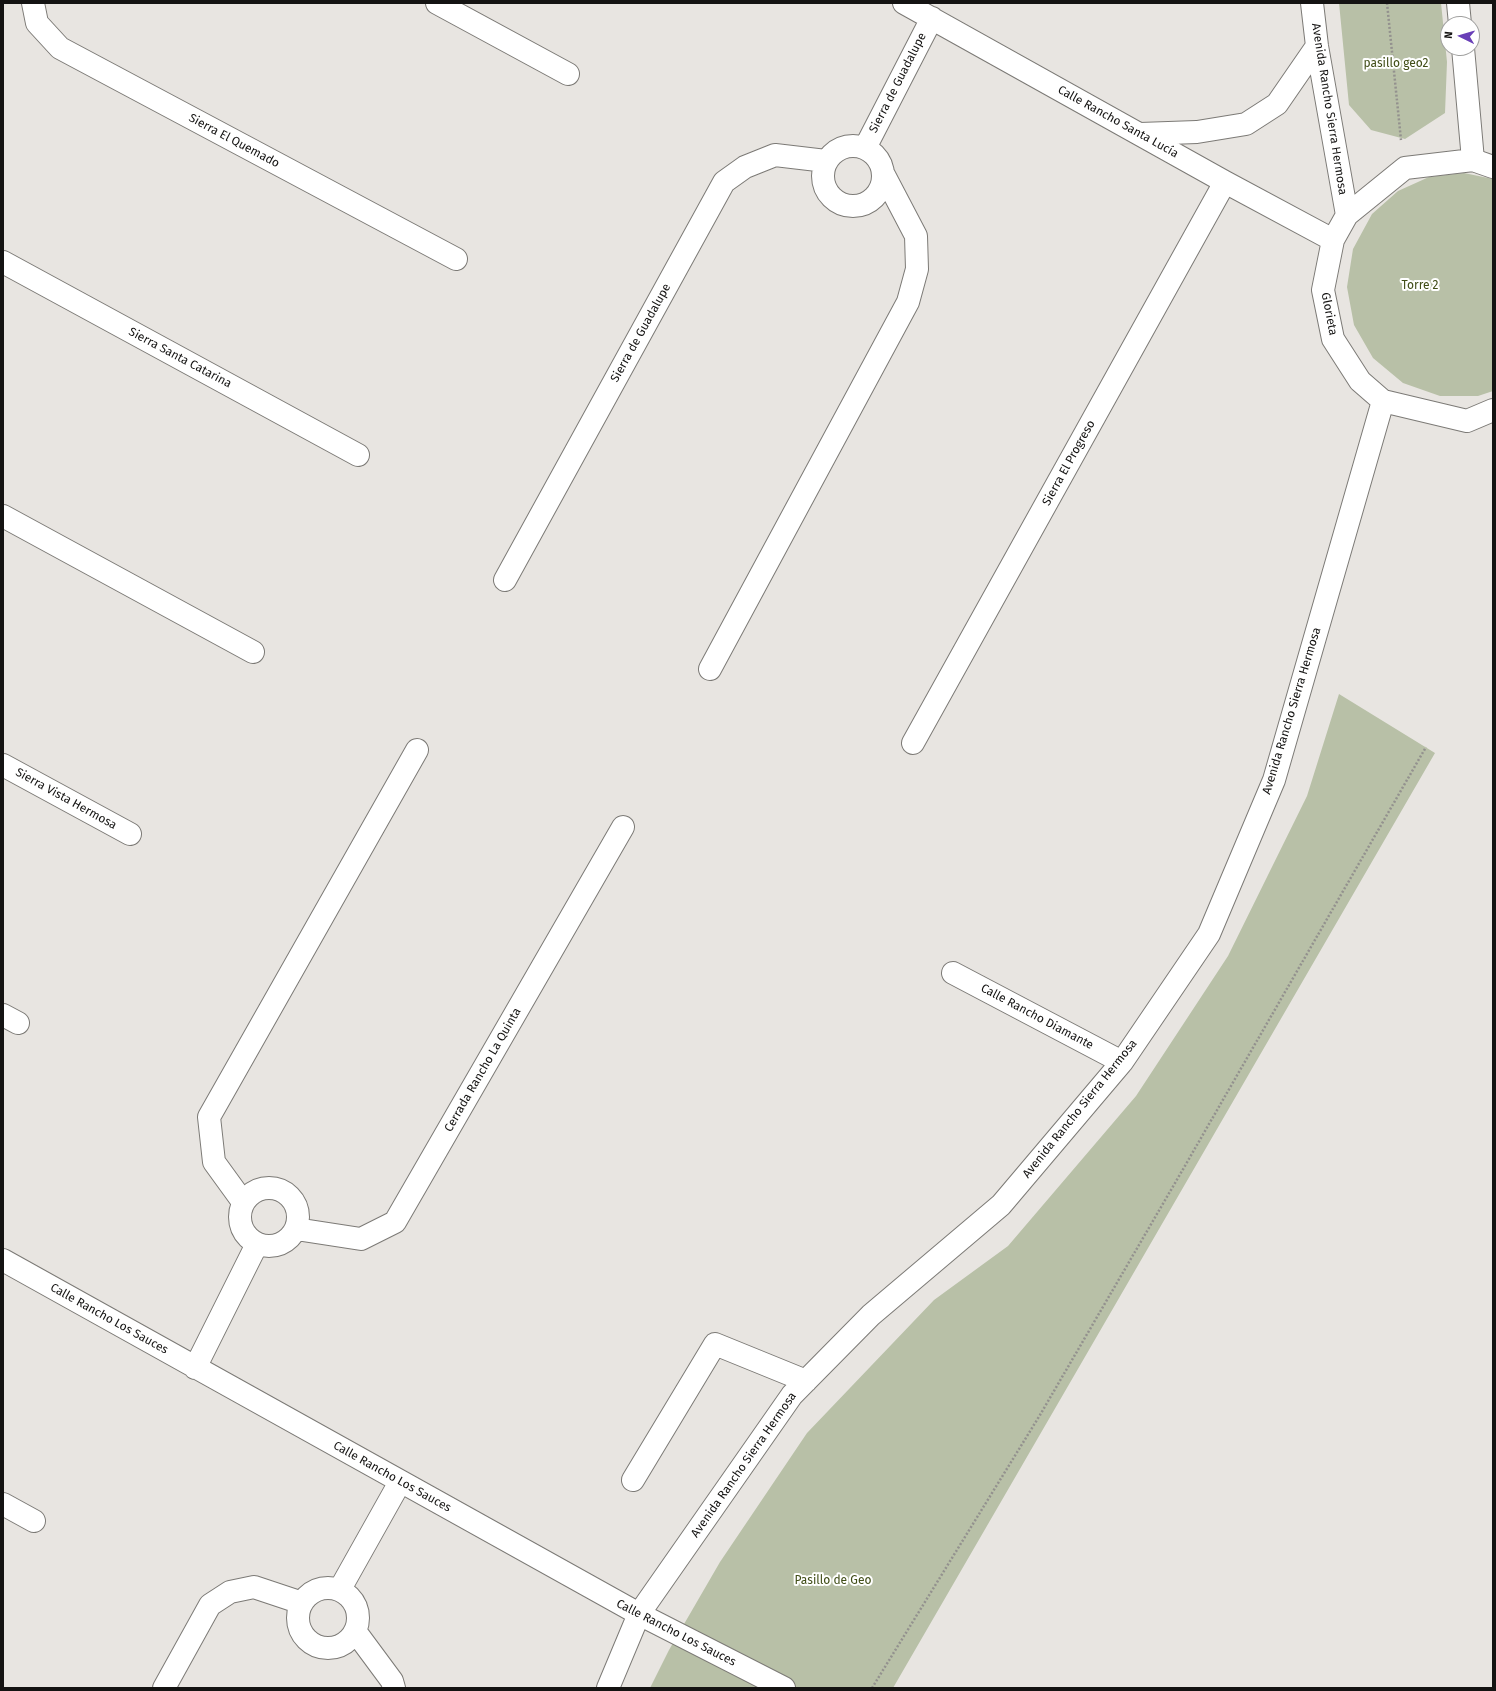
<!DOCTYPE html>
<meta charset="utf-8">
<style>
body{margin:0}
#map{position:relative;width:1496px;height:1691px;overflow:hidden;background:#e8e5e1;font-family:"Fira Sans",sans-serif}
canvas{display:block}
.frame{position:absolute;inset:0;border:4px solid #141312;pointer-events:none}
.north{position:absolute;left:1440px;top:16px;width:40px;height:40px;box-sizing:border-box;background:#fff;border:1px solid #a1a1a0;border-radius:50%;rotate:275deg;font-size:11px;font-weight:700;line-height:16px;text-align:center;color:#141312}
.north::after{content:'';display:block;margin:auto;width:14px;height:18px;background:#693fb7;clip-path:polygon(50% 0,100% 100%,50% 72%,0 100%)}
</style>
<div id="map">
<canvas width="1496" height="1691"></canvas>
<div class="frame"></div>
<div class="north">N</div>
</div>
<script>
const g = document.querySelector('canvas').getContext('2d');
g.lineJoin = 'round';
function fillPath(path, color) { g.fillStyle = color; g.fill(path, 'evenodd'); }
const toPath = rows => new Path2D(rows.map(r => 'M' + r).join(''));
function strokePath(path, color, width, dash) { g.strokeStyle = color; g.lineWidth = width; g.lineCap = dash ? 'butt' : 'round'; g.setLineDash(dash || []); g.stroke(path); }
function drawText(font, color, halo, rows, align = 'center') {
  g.font = font + ' "Fira Sans",sans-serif'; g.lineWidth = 4; g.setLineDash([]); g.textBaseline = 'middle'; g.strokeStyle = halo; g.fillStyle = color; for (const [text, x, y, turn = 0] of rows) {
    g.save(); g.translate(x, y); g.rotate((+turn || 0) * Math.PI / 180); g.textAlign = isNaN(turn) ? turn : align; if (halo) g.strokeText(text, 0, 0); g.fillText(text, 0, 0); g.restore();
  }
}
fillPath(toPath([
 [1339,3,1441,3,1447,62,1445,113,1405,139,1371,130,1349,105],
 [1464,173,1493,179,1493,391,1478,396,1440,396,1403,383,1373,358,1354,325,1347,287,1353,249,1372,214,1398,191,1429,177],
 [1339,694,1435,753,893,1688,650,1688,669,1650,720,1562,807,1433,934,1300,1008,1246,1136,1096,1228,956,1307,796]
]), '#b8c0a7');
const minor = toPath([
 [33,3,37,23,60,48,456,259],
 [437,3,568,74],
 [904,3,1225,182,1333,240],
 [1312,3,1317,46,1347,215],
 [1458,3,1460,24],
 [1463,48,1473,160],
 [1140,134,1197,132,1246,124,1277,104,1317,46],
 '823 176a30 30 0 1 1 60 0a30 30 0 1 1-60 0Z',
 [865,148,932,18],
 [1493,167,1473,160,1405,168,1347,215,1333,240,1323,290,1333,339,1360,381,1383,401,1467,421,1493,410],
 [3,262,358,455],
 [3,516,253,652],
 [505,580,724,182,745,167,775,155,826,161],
 [710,669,908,302,917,269,916,236,883,173],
 [913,743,1225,182],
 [3,765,130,834],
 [953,973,1122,1062],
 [3,1015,18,1023],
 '240 1217a29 29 0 1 1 58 0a29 29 0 1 1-58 0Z',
 [243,1202,214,1162,209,1117,417,750],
 [296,1229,361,1239,395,1222,623,827],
 [3,1260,639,1614,784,1688],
 [195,1368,257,1244],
 [633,1480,715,1344,806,1381],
 [3,1504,34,1521],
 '298 1618a30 30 0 1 1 60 0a30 30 0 1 1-60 0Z',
 [340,1589,400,1482],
 [355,1631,392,1681,394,1688],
 [164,1688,210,1605,230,1592,254,1587,302,1603],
 [608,1688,639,1614,792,1395,871,1315,1001,1205,1122,1062,1209,934,1274,780,1383,401]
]);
strokePath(minor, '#7c7a76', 24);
strokePath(toPath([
 [1387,3,1401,140],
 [872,1688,1040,1415,1182,1171,1426,747]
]), '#93918e', 2.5, [2, 2]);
strokePath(minor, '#fff', 22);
drawText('12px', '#414e18', '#fff', [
 ["pasillo geo2",1396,64],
 ["Torre 2",1420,286],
 ["Pasillo de Geo",833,1581]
]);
drawText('12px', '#141312', '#fff', [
 ["Sierra de Guadalupe",898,83,-63],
 ["Avenida Rancho Sierra Hermosa",1329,109,81],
 ["Calle Rancho Santa Lucía",1118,122,29],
 ["Sierra El Quemado",234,141,28],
 ["Glorieta",1329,314,79],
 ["Sierra de Guadalupe",641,333,-61],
 ["Sierra Santa Catarina",180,358,28],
 ["Sierra El Progreso",1069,463,-61],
 ["Avenida Rancho Sierra Hermosa",1292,711,-73],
 ["Sierra Vista Hermosa",66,799,29],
 ["Calle Rancho Diamante",1037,1017,28],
 ["Cerrada Rancho La Quinta",483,1070,-60],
 ["Avenida Rancho Sierra Hermosa",1080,1109,-51],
 ["Calle Rancho Los Sauces",109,1319,29],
 ["Avenida Rancho Sierra Hermosa",744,1465,-55],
 ["Calle Rancho Los Sauces",392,1477,29],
 ["Calle Rancho Los Sauces",676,1633,27]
]);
</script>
